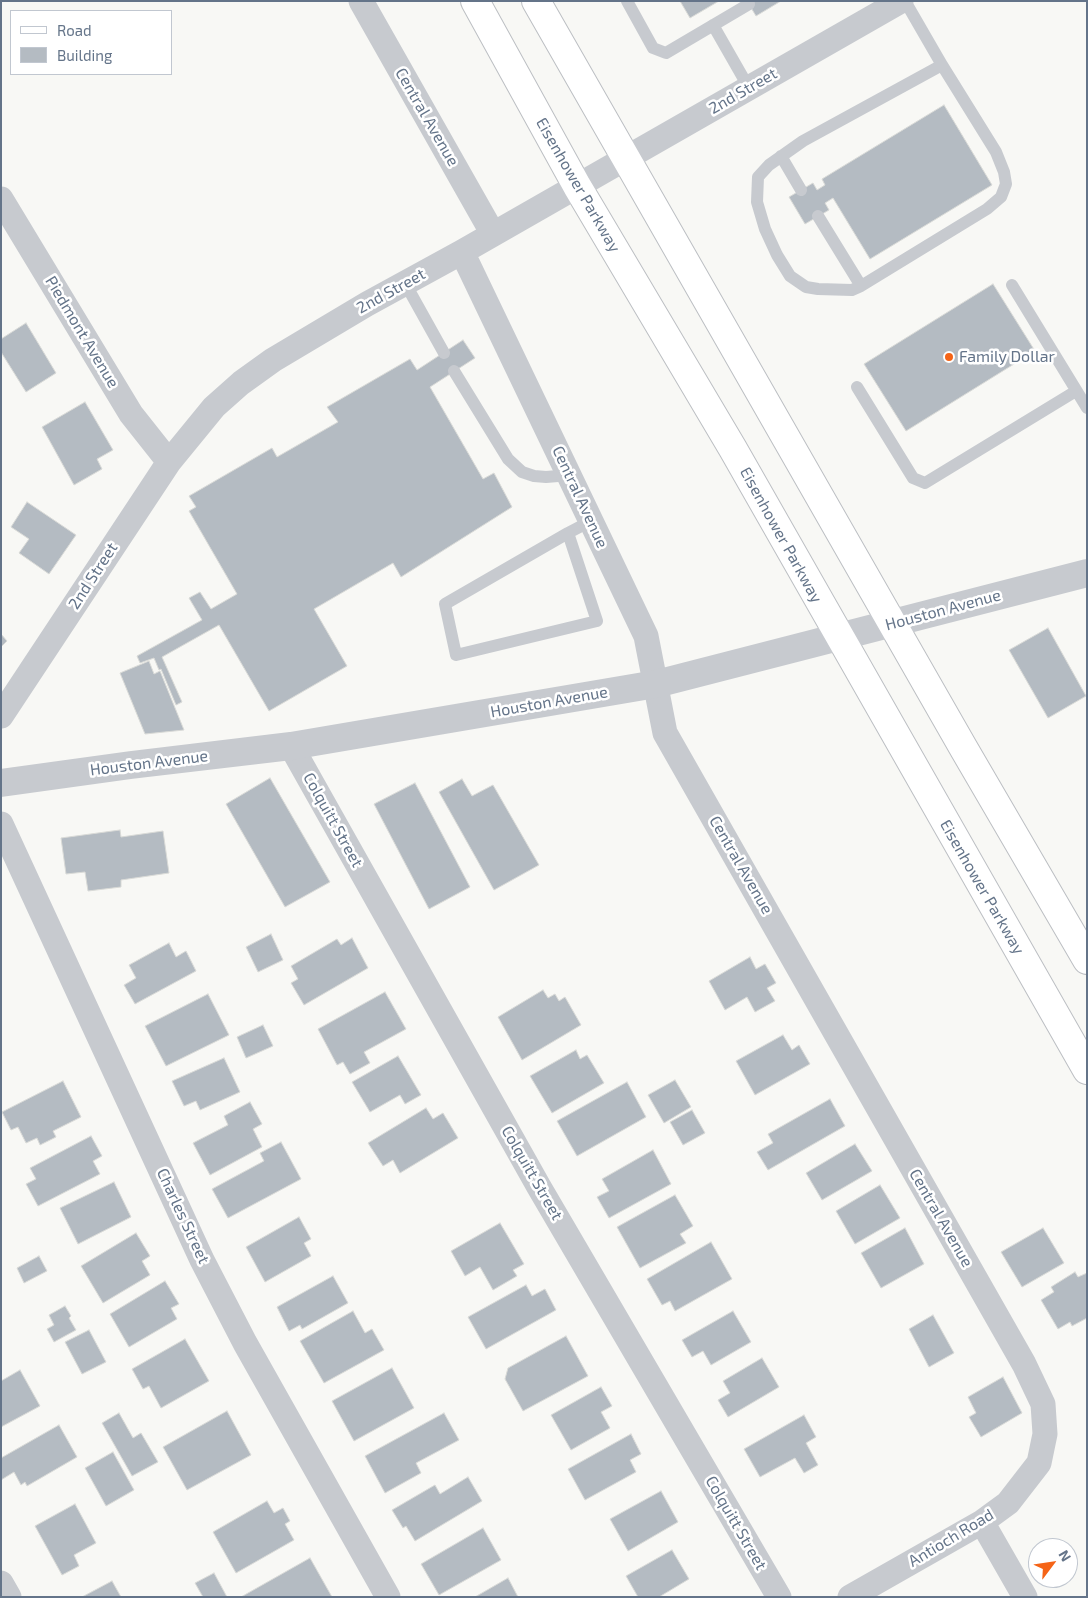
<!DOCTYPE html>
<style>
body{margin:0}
#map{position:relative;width:1088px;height:1598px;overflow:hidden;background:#f8f8f5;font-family:"Exo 2",sans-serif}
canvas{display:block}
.frame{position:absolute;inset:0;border:2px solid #647489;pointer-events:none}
.legend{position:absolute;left:10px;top:10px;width:162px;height:65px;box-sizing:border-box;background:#fff;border:1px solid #c1c7d0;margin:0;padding:6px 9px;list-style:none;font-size:15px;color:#647489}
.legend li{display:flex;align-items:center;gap:10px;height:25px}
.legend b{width:25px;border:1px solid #c1c7d0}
.north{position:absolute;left:1028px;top:1538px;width:50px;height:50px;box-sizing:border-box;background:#fff;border:1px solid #c1c7d0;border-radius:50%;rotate:59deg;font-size:14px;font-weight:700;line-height:20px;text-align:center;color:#647489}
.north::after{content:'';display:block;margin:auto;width:18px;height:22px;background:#f56417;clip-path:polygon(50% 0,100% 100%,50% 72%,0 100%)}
</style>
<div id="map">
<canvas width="1088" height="1598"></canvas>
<div class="frame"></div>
<ul class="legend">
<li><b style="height:6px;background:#fff"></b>Road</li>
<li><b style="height:14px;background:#b4bbc2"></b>Building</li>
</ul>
<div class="north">N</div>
</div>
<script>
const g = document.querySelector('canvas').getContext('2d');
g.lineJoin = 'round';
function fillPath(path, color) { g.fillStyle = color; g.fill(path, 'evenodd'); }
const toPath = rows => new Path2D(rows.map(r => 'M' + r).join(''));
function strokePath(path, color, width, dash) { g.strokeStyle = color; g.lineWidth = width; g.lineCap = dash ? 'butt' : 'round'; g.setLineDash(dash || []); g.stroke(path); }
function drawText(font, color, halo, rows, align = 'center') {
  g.font = font + ' "Exo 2",sans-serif'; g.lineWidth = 5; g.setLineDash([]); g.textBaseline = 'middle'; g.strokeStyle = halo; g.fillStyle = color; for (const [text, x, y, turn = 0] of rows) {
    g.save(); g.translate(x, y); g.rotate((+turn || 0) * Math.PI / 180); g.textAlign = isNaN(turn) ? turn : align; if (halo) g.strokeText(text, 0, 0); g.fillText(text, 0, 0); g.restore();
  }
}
const building = toPath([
 [680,1,719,1,690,18,680,1],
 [747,1,781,1,756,16,747,1],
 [944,105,992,185,870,259,833,198,825,203,829,210,805,224,789,197,813,183,817,190,825,185,822,179,944,105],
 [993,284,1035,351,906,431,864,364,993,284],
 [26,323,56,373,26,392,1,352,1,339,26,323],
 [463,340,475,358,430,387,483,479,494,473,512,507,401,577,393,563,314,609,347,666,269,711,219,625,162,657,182,702,176,705,161,669,159,670,154,658,140,663,137,656,202,620,189,598,200,592,211,609,237,594,189,511,196,507,189,496,272,448,277,457,338,422,327,407,410,359,417,370,463,340],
 [85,402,113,450,97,459,102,469,74,485,42,427,85,402],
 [27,502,76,535,49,574,19,553,29,539,11,527,27,502],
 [1048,628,1086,696,1048,718,1009,650,1048,628],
 [1,634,7,641,1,647,1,634],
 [149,661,154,674,160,671,184,730,145,734,120,673,149,661],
 [270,778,330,882,285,907,226,804,270,778],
 [462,779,472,796,493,785,539,865,494,890,439,792,462,779],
 [415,783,470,887,429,909,374,804,415,783],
 [120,830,121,837,163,831,169,873,121,880,121,887,88,891,85,872,66,874,61,838,120,830],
 [271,934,283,960,258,972,246,947,271,934],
 [352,938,368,968,304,1005,291,983,298,979,291,966,337,939,341,945,352,938],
 [169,943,176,957,186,951,196,971,135,1004,124,985,136,978,129,965,169,943],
 [750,957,756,969,765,964,776,983,767,988,775,1001,755,1012,747,997,725,1010,709,981,750,957],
 [543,990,548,998,555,994,559,1001,565,997,581,1025,522,1060,498,1017,543,990],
 [385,992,406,1029,364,1052,370,1063,350,1074,343,1062,337,1065,318,1029,385,992],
 [208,994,229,1035,166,1066,145,1026,208,994],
 [263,1025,273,1046,246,1058,237,1037,263,1025],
 [783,1035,792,1050,799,1045,810,1064,755,1095,736,1061,783,1035],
 [576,1050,580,1059,587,1055,604,1083,552,1113,530,1076,576,1050],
 [398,1056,421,1095,405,1104,400,1095,370,1112,352,1082,398,1056],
 [224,1058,240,1092,200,1110,196,1101,184,1106,172,1081,224,1058],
 [675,1080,691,1107,664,1123,648,1095,675,1080],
 [63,1081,81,1117,53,1131,56,1137,40,1145,37,1138,26,1143,18,1127,11,1130,2,1112,63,1081],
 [627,1082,646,1117,577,1156,557,1121,627,1082],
 [830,1099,845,1126,768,1170,757,1152,773,1143,768,1134,830,1099],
 [250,1102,262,1124,253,1129,262,1147,210,1175,193,1143,228,1125,224,1116,250,1102],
 [426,1108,433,1119,443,1113,458,1138,400,1173,393,1160,383,1166,368,1143,426,1108],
 [692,1110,705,1133,683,1145,670,1122,692,1110],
 [91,1136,102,1156,93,1161,100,1174,38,1206,26,1184,36,1179,30,1168,91,1136],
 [281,1142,301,1179,228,1218,212,1189,264,1161,260,1153,281,1142],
 [855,1144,872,1171,822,1200,806,1173,855,1144],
 [653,1150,671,1184,609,1218,597,1197,609,1191,602,1179,653,1150],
 [114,1182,131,1217,78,1244,60,1208,114,1182],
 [880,1185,900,1218,855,1244,836,1211,880,1185],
 [675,1195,693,1226,680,1234,686,1243,640,1268,617,1227,675,1195],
 [299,1217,311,1239,304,1243,311,1256,265,1282,246,1247,299,1217],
 [500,1223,524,1264,513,1270,517,1276,493,1290,480,1267,465,1276,451,1251,500,1223],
 [905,1228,924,1264,881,1288,861,1253,905,1228],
 [1043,1228,1064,1263,1022,1287,1001,1252,1043,1228],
 [136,1233,150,1256,142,1261,150,1275,103,1303,81,1266,136,1233],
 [711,1242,732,1279,675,1311,670,1301,662,1305,647,1279,711,1242],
 [39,1256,47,1271,24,1283,17,1268,39,1256],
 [1075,1272,1078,1277,1087,1273,1087,1318,1072,1326,1070,1322,1058,1329,1041,1300,1054,1292,1051,1287,1075,1272],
 [333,1276,348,1303,302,1329,300,1325,289,1331,277,1307,333,1276],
 [165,1281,179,1304,171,1308,177,1319,129,1347,110,1314,165,1281],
 [526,1285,532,1296,545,1289,556,1310,486,1349,468,1317,526,1285],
 [65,1306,71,1316,69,1318,76,1330,54,1342,47,1329,54,1325,49,1315,65,1306],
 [353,1311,365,1333,372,1329,384,1350,324,1383,300,1341,353,1311],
 [733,1311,751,1342,711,1365,703,1351,692,1357,682,1340,733,1311],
 [933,1315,954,1353,929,1367,909,1329,933,1315],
 [89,1330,106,1362,82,1374,65,1342,89,1330],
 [566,1336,588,1376,523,1411,505,1379,508,1368,566,1336],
 [185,1339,209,1381,161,1408,149,1386,143,1389,132,1369,185,1339],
 [762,1358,779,1387,728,1417,718,1400,730,1393,723,1381,762,1358],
 [392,1368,414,1408,354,1441,332,1401,392,1368],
 [20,1370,40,1406,1,1427,1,1381,20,1370],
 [1003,1377,1022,1413,981,1437,969,1417,976,1413,968,1397,1003,1377],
 [601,1387,612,1406,601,1412,610,1428,571,1450,551,1415,601,1387],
 [227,1411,251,1455,187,1490,163,1447,227,1411],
 [119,1413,133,1438,141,1433,158,1462,132,1476,102,1423,119,1413],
 [444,1413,459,1440,416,1463,421,1473,385,1493,365,1456,444,1413],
 [804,1415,816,1437,806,1443,818,1465,804,1473,795,1458,760,1477,744,1449,804,1415],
 [59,1425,77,1457,27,1486,25,1482,21,1485,14,1472,1,1480,1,1458,59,1425],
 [631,1434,641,1454,630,1460,636,1472,585,1500,568,1469,631,1434],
 [113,1452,134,1490,106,1506,85,1468,113,1452],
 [468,1477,482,1501,415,1541,406,1526,403,1528,392,1510,435,1485,440,1494,468,1477],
 [661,1491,678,1522,628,1551,610,1519,661,1491],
 [267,1501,274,1513,283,1508,290,1521,285,1524,294,1540,236,1573,213,1532,267,1501],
 [75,1504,96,1543,74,1555,79,1566,62,1575,35,1526,75,1504],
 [483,1528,501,1560,439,1595,421,1564,483,1528],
 [672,1550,689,1579,659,1597,638,1597,626,1576,672,1550],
 [310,1558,332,1597,241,1597,310,1558],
 [214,1573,227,1597,203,1597,195,1583,214,1573],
 [508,1578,518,1597,475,1597,508,1578],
 [112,1581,121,1597,82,1597,112,1581]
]);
fillPath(building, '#b4bbc2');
strokePath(building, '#d9dad7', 1);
const primary = toPath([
 [475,1,577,186,733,449,1087,1070],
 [536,1,964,749,1087,960]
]);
strokePath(primary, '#bcbfc3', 30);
strokePath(toPath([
 [627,1,653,48,666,53,749,4],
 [905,1,942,65,803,141,769,165,758,177,757,202,765,229,777,255,790,276,806,287,818,289,852,290,861,286,987,209,1001,197,1006,184,1004,172,996,152,942,65],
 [713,25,749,88],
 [781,156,801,190],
 [818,216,861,286],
 [405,283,444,353],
 [1012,285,1087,408],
 [454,371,508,459,522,472,534,476,546,477,570,475],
 [857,387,913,478,925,483,1076,391],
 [568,533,597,621,456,655,445,604,568,533,591,521]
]), '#c7cacf', 12);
strokePath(toPath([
 [361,1,493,234],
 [1,199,131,414,169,462],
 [462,252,646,636,665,733,1024,1364,1043,1404,1045,1434,1039,1463,1008,1503,982,1522,850,1597],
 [1,716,169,462,214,407,241,383,273,360,367,304,462,252,901,1],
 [291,746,539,1187,779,1597],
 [1,824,202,1260,245,1343,388,1597],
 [982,1522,1025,1597],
 [1,1583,9,1597]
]), '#c7cacf', 25);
strokePath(toPath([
 [1,783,131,765,291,746,656,684,1087,573]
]), '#c7cacf', 28);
strokePath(primary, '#fff', 28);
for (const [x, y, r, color] of [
 [949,357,5,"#f56417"]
]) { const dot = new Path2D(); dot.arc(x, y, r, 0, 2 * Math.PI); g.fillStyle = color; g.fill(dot); strokePath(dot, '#fff', 2); }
drawText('16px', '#647489', '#fff', [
 ["2nd Street",743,91,-30],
 ["Central Avenue",427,117,60],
 ["Eisenhower Parkway",578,185,60],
 ["2nd Street",391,291,-29],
 ["Piedmont Avenue",82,332,59],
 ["Central Avenue",580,497,65],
 ["Eisenhower Parkway",781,535,61],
 ["2nd Street",93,576,-57],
 ["Houston Avenue",943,610,-15],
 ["Houston Avenue",549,702,-10],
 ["Houston Avenue",149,763,-7],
 ["Colquitt Street",333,820,61],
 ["Central Avenue",741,865,60],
 ["Eisenhower Parkway",982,887,60],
 ["Colquitt Street",532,1173,60],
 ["Charles Street",183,1216,65],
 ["Central Avenue",941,1218,60],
 ["Colquitt Street",736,1523,60],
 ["Antioch Road",951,1538,-31]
]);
drawText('16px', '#647489', '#fff', [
 ["Family Dollar",959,357]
], 'left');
</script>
